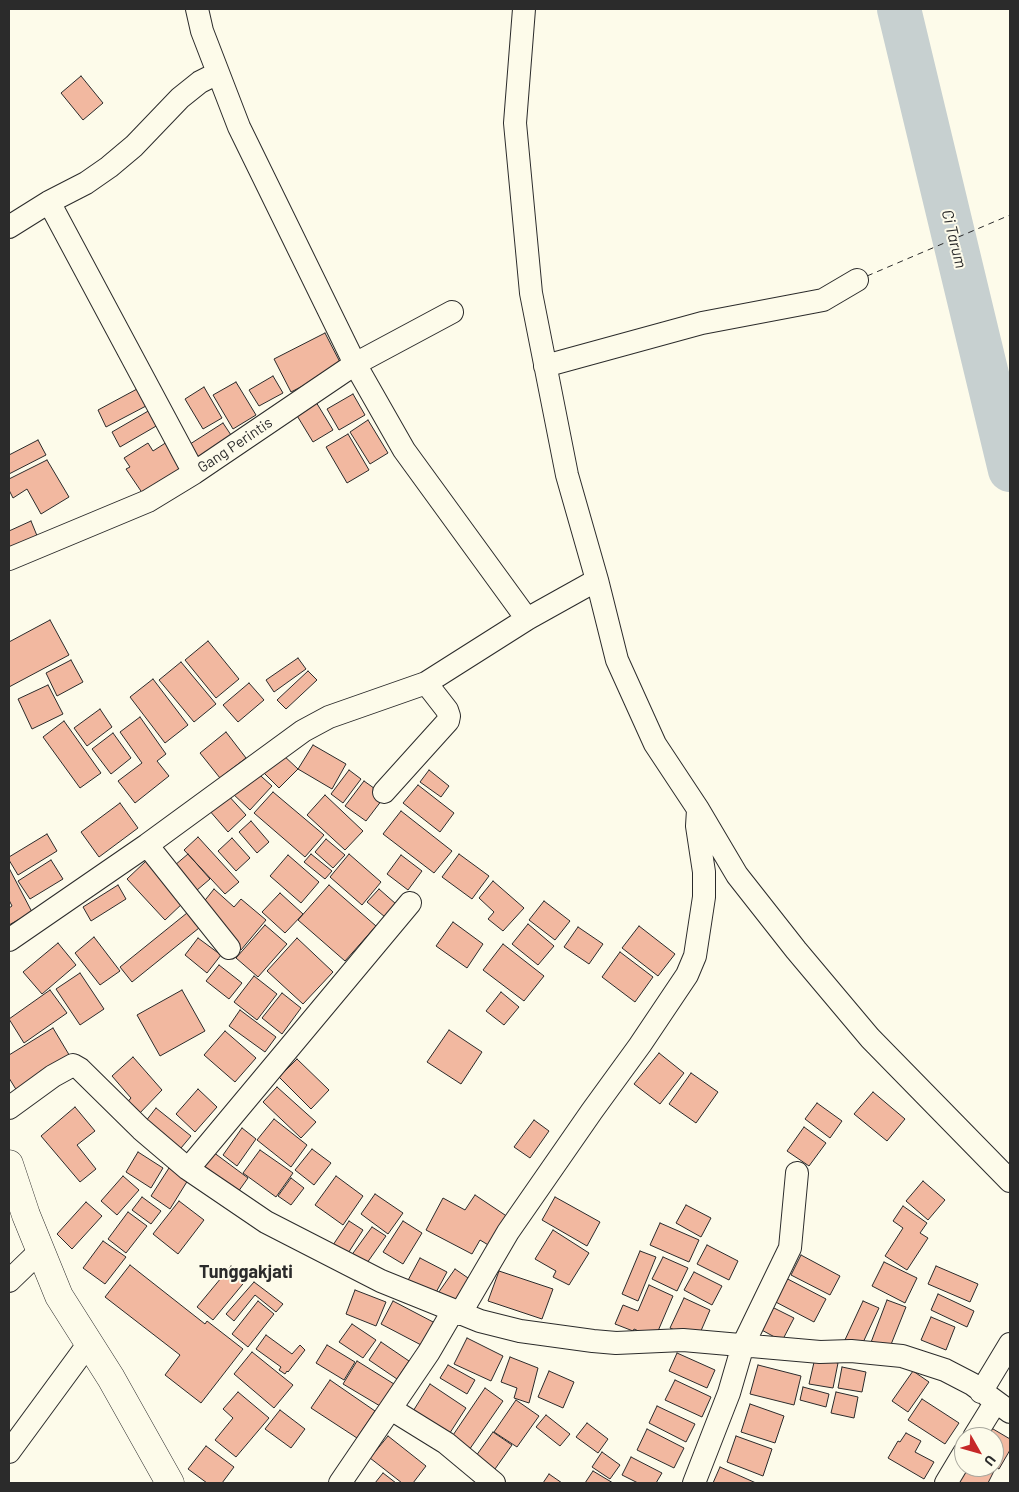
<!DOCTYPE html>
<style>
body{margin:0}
#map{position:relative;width:1019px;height:1492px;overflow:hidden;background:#fdfbea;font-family:Barlow,sans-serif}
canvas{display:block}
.frame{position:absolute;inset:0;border:10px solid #2b2b2b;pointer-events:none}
.north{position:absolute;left:954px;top:1427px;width:50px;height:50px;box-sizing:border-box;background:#fdfbea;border:1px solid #a9a89e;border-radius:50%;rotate:128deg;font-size:14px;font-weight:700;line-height:20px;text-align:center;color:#2b2b2b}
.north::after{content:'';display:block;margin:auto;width:18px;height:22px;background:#c62828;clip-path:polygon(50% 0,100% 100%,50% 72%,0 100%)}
</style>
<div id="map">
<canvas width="1019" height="1492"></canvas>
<div class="frame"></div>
<div class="north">U</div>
</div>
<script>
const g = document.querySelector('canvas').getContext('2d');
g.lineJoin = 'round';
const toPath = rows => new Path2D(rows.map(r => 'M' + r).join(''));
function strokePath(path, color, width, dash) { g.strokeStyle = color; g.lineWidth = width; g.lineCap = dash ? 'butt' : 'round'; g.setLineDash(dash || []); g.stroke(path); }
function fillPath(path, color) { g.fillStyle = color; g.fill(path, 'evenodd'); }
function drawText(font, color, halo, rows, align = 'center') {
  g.font = font + ' Barlow,sans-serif'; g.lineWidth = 4; g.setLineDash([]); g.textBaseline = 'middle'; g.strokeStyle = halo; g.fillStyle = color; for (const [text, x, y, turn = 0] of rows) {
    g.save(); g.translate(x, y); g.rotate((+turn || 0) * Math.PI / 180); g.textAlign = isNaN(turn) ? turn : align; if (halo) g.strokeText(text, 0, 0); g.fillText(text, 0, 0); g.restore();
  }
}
strokePath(toPath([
 [899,9,1010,470]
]), '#c7d0d0', 44);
strokePath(toPath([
 [867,276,1010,215]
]), '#2b2b2b', 1, [6, 5]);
const building = toPath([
 [81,76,103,103,83,120,61,93,81,76],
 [325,333,342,366,291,392,274,359,325,333],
 [273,376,283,393,259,406,249,390,273,376],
 [236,382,256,415,233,429,213,395,236,382],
 [204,387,222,418,203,429,185,399,204,387],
 [137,389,146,406,106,427,98,410,137,389],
 [353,394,365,415,339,430,327,409,353,394],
 [316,402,333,430,313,442,296,414,316,402],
 [150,410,158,425,120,447,112,432,150,410],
 [368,420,388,453,370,464,350,432,368,420],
 [223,423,235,441,198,464,187,446,223,423],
 [348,434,369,470,347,483,326,447,348,434],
 [38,440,46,455,9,474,9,455,38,440],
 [167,442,186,470,145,497,126,469,130,467,124,458,148,443,153,451,167,442],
 [47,460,69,497,41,514,27,489,13,498,9,490,9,479,47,460],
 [31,521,40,543,13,555,9,544,9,531,31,521],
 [50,620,69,655,9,687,9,642,50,620],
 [208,641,239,679,216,698,185,660,208,641],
 [298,658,306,669,274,692,266,680,298,658],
 [71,660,83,682,57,696,46,673,71,660],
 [181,662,216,704,194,722,159,680,181,662],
 [308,671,317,680,286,709,277,700,308,671],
 [153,679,188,725,165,743,130,697,153,679],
 [249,683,264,700,238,722,223,705,249,683],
 [48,685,63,714,32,729,18,699,48,685],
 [100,709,112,727,87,746,74,728,100,709],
 [140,717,166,754,157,761,169,776,135,803,118,781,142,763,120,732,140,717],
 [64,721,101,773,80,788,43,737,64,721],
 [226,732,246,758,220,778,200,753,226,732],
 [113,733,131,758,111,774,92,749,113,733],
 [313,745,346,764,332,789,298,769,313,745],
 [282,754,298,769,279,788,263,772,282,754],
 [252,768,272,786,250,810,231,792,252,768],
 [349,770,361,779,343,803,331,794,349,770],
 [429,770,449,786,441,797,420,782,429,770],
 [364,781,385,796,366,821,345,806,364,781],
 [418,785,454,813,440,832,403,803,418,785],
 [273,792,324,835,305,857,254,813,273,792],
 [227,794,246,815,228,832,209,810,227,794],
 [325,795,363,831,345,850,307,815,325,795],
 [120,803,138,828,99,857,81,832,120,803],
 [401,811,452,851,434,873,383,834,401,811],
 [251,821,269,842,257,853,239,832,251,821],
 [47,834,57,851,18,875,9,860,9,857,47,834],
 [198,837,239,882,225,894,184,850,198,837],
 [232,838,250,858,236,871,218,851,232,838],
 [326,839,345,855,333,868,315,852,326,839],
 [188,854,210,879,190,896,168,871,188,854],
 [311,854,332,871,325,879,304,862,311,854],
 [349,854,381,882,362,905,330,877,349,854],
 [459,854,489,876,472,899,442,877,459,854],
 [288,855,319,882,301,903,270,876,288,855],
 [401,855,422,871,408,890,387,874,401,855],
 [51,860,63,879,30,899,18,881,51,860],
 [146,861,184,902,165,920,127,879,146,861],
 [9,868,32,912,9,925,9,908,12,906,9,900,9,868],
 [493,881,524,908,503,931,488,919,494,912,479,898,493,881],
 [118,885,126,899,91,921,83,907,118,885],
 [329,885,376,926,345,961,298,920,329,885],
 [214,889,234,907,241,899,266,920,241,950,216,929,198,909,214,889],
 [379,889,396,904,385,917,367,902,379,889],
 [280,893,303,914,285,933,262,912,280,893],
 [544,901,570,921,555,940,529,920,544,901],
 [187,913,199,928,132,982,120,967,187,913],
 [453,922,483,944,467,968,436,946,453,922],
 [528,924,554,946,538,965,512,944,528,924],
 [265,925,287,944,258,977,236,958,265,925],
 [639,926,675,954,658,976,622,948,639,926],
 [578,927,603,944,589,964,564,947,578,927],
 [94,937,120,971,100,985,75,953,94,937],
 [198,938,221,955,207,973,185,955,198,938],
 [297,938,333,972,303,1004,267,971,297,938],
 [58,943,76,965,42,994,23,972,58,943],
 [503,944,544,976,524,1001,483,970,503,944],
 [620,952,653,977,635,1002,602,977,620,952],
 [219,965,242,983,229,999,206,981,219,965],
 [80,973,104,1009,80,1025,56,989,80,973],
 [254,976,277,994,257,1020,234,1002,254,976],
 [50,990,67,1013,24,1043,9,1019,50,990],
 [182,990,205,1031,160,1056,137,1015,182,990],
 [501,992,519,1007,504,1025,486,1011,501,992],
 [282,993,301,1008,282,1034,262,1018,282,993],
 [240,1010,276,1037,265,1052,229,1026,240,1010],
 [53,1028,71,1058,17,1091,9,1078,9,1055,53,1028],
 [449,1030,482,1052,461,1084,427,1062,449,1030],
 [225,1031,256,1058,235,1082,204,1055,225,1031],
 [659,1053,684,1073,660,1104,634,1084,659,1053],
 [133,1057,162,1090,137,1116,125,1105,131,1098,112,1076,133,1057],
 [297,1059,329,1090,311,1109,279,1077,297,1059],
 [691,1073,718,1092,696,1123,669,1104,691,1073],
 [277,1087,316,1122,301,1138,263,1102,277,1087],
 [198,1089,217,1107,195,1132,176,1114,198,1089],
 [873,1092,905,1119,887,1141,854,1114,873,1092],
 [817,1103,842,1121,830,1138,805,1119,817,1103],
 [75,1107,95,1131,77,1145,96,1169,80,1182,41,1136,75,1107],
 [156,1108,191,1136,176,1154,142,1126,156,1108],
 [274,1119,307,1145,291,1167,257,1140,274,1119],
 [534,1120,549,1131,530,1158,514,1147,534,1120],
 [804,1127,826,1143,809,1166,787,1151,804,1127],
 [242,1128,256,1139,237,1166,223,1155,242,1128],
 [312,1149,331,1163,314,1185,295,1170,312,1149],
 [260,1150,293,1173,276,1197,243,1173,260,1150],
 [138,1152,163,1168,151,1188,126,1172,138,1152],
 [213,1152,248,1178,233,1199,198,1173,213,1152],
 [169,1168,188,1180,170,1209,151,1196,169,1168],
 [123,1176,139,1190,117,1215,101,1201,123,1176],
 [336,1176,363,1196,343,1225,315,1205,336,1176],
 [291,1178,304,1188,291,1205,278,1196,291,1178],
 [923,1181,945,1200,928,1220,906,1201,923,1181],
 [375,1194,403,1213,388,1234,361,1214,375,1194],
 [475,1195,508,1217,490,1246,480,1240,472,1254,426,1230,443,1198,465,1210,475,1195],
 [142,1197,161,1211,151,1224,132,1210,142,1197],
 [555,1197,600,1222,587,1246,542,1220,555,1197],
 [179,1201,204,1220,178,1254,153,1234,179,1201],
 [86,1202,102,1216,72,1249,57,1234,86,1202],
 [686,1205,711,1218,701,1237,676,1223,686,1205],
 [903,1206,927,1223,920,1233,928,1238,907,1270,885,1256,903,1228,893,1221,903,1206],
 [128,1212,147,1226,126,1253,108,1239,128,1212],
 [349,1221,363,1230,343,1261,329,1251,349,1221],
 [403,1221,422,1233,403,1264,383,1252,403,1221],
 [660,1223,699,1240,689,1262,650,1245,660,1223],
 [372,1227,386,1236,362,1270,348,1260,372,1227],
 [553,1230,589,1253,569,1285,553,1277,556,1271,535,1259,553,1230],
 [103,1241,126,1257,105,1284,83,1268,103,1241],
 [707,1245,738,1261,729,1280,697,1264,707,1245],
 [640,1251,656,1257,638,1301,622,1294,640,1251],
 [801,1255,840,1276,830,1295,791,1275,801,1255],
 [663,1257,688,1268,677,1291,652,1279,663,1257],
 [420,1258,447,1272,433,1298,406,1284,420,1258],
 [884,1262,917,1278,905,1303,872,1286,884,1262],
 [130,1265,205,1324,207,1321,243,1349,201,1403,165,1375,180,1355,105,1297,130,1265],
 [231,1266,247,1279,213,1320,197,1307,231,1266],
 [936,1266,978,1284,970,1302,928,1284,936,1266],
 [455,1269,471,1280,452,1307,436,1296,455,1269],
 [499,1271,553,1289,542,1319,488,1301,499,1271],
 [694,1272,722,1286,712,1305,684,1290,694,1272],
 [782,1276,826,1299,814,1322,770,1299,782,1276],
 [254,1282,283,1304,276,1312,255,1295,234,1321,226,1314,254,1282],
 [649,1285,673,1296,655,1338,634,1329,633,1331,615,1324,623,1305,638,1311,649,1285],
 [355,1290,386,1302,376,1326,346,1314,355,1290],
 [938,1294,974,1311,967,1327,931,1310,938,1294],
 [684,1298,710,1310,697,1340,670,1328,684,1298],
 [887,1300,906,1307,888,1352,870,1345,887,1300],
 [258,1301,274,1314,248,1347,232,1334,258,1301],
 [393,1301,435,1323,423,1346,381,1324,393,1301],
 [863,1301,879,1308,860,1349,844,1342,863,1301],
 [770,1306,794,1318,782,1341,758,1328,770,1306],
 [931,1317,955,1327,946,1350,921,1340,931,1317],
 [352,1324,376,1340,363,1358,339,1342,352,1324],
 [266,1335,292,1354,300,1345,305,1350,288,1372,287,1371,285,1374,279,1370,281,1367,256,1349,266,1335],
 [467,1338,503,1356,491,1381,454,1364,467,1338],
 [381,1342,409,1361,397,1379,369,1360,381,1342],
 [327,1345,355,1362,344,1380,316,1363,327,1345],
 [252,1352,293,1385,274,1408,234,1374,252,1352],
 [677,1353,715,1370,707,1388,669,1371,677,1353],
 [510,1357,538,1368,529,1403,514,1398,517,1388,501,1382,510,1357],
 [815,1358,838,1363,833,1388,809,1384,815,1358],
 [357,1361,394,1384,380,1406,343,1384,357,1361],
 [448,1365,475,1380,467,1394,440,1378,448,1365],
 [758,1365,801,1376,794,1405,750,1394,758,1365],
 [842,1367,866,1372,862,1392,838,1388,842,1367],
 [549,1371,574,1382,563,1408,538,1397,549,1371],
 [913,1371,929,1382,908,1412,892,1401,913,1371],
 [330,1380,375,1411,357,1438,311,1408,330,1380],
 [675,1380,711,1397,702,1417,665,1400,675,1380],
 [430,1384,466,1408,446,1439,410,1416,430,1384],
 [803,1387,829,1394,826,1407,800,1400,803,1387],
 [485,1388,503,1401,467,1453,449,1441,485,1388],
 [238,1392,269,1418,236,1457,215,1440,233,1418,223,1409,238,1392],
 [836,1392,858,1397,854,1418,831,1413,836,1392],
 [922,1399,959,1423,945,1444,908,1420,922,1399],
 [516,1400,539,1416,517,1447,494,1432,516,1400],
 [750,1404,784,1416,775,1443,741,1432,750,1404],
 [657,1406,695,1424,686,1442,649,1423,657,1406],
 [280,1410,305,1429,291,1448,265,1429,280,1410],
 [546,1415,570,1434,560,1446,536,1427,546,1415],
 [587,1423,608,1439,598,1453,576,1437,587,1423],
 [988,1426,1010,1439,1010,1450,999,1469,994,1466,994,1437,981,1437,988,1426],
 [647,1429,684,1448,674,1468,637,1450,647,1429],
 [493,1432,512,1445,490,1476,471,1463,493,1432],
 [906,1433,921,1441,915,1452,934,1462,924,1479,888,1458,898,1441,900,1442,906,1433],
 [388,1436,426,1466,413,1483,402,1483,370,1458,388,1436],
 [736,1436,772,1449,763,1476,727,1462,736,1436],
 [206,1446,234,1467,222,1483,207,1483,188,1469,206,1446],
 [602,1452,620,1465,610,1479,592,1467,602,1452],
 [631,1457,662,1473,656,1483,638,1483,622,1475,631,1457],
 [720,1467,756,1483,713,1483,720,1467],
 [964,1467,986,1467,994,1471,988,1483,951,1483,964,1467],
 [593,1471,613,1483,585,1483,593,1471],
 [383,1473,396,1483,375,1483,383,1473],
 [549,1474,562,1483,543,1483,549,1474]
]);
fillPath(building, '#f2b8a0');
strokePath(building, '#2b2b2b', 1);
const street = toPath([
 [197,9,202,31,239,127,355,364,404,450,527,619],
 [524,9,515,123,531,293,567,475,597,580,617,660,655,744,698,809,737,875,796,950,870,1038,1010,1181],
 [49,202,194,473],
 [9,227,49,202,86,183,109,167,134,146,180,98,200,82,218,73],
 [545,366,702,323,823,300,857,280],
 [9,559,148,501,194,473,355,364,452,312],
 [384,792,448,721,449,716,447,710,426,683],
 [147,845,229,948],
 [9,940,147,845,303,731,329,717,426,683,527,619,597,580],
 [9,1108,53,1076,73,1065,80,1069,141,1129,188,1169,266,1222,381,1281,480,1321,520,1331,593,1341,616,1343,683,1340,820,1352,851,1351,902,1356,945,1370,972,1384,1010,1412],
 [188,1169,410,903],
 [9,1281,40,1251],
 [460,1314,508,1232,592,1111,640,1045,687,975,695,956,704,897,704,872,697,826,698,810],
 [981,1392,1010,1344],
 [391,1409,446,1443,494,1483],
 [974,1437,995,1403],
 [9,1452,89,1343],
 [340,1483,429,1352,453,1311],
 [694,1483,729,1393,743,1345,790,1248,797,1173],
 [946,1483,964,1453]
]);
const primary = toPath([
 [9,1164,26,1215,59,1296,111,1378,170,1483]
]);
strokePath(street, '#2b2b2b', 24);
strokePath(primary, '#2b2b2b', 29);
strokePath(street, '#fdfbea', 22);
strokePath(primary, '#fdfbea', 28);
drawText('15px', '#2b2b2b', '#fdfbea', [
 ["Gang Perintis",235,445,-34]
]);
drawText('italic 16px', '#2b2b2b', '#fdfbea', [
 ["Ci Tarum",954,239,76]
]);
drawText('bold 18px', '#2b2b2b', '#fdfbea', [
 ["Tunggakjati",246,1272]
]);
</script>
